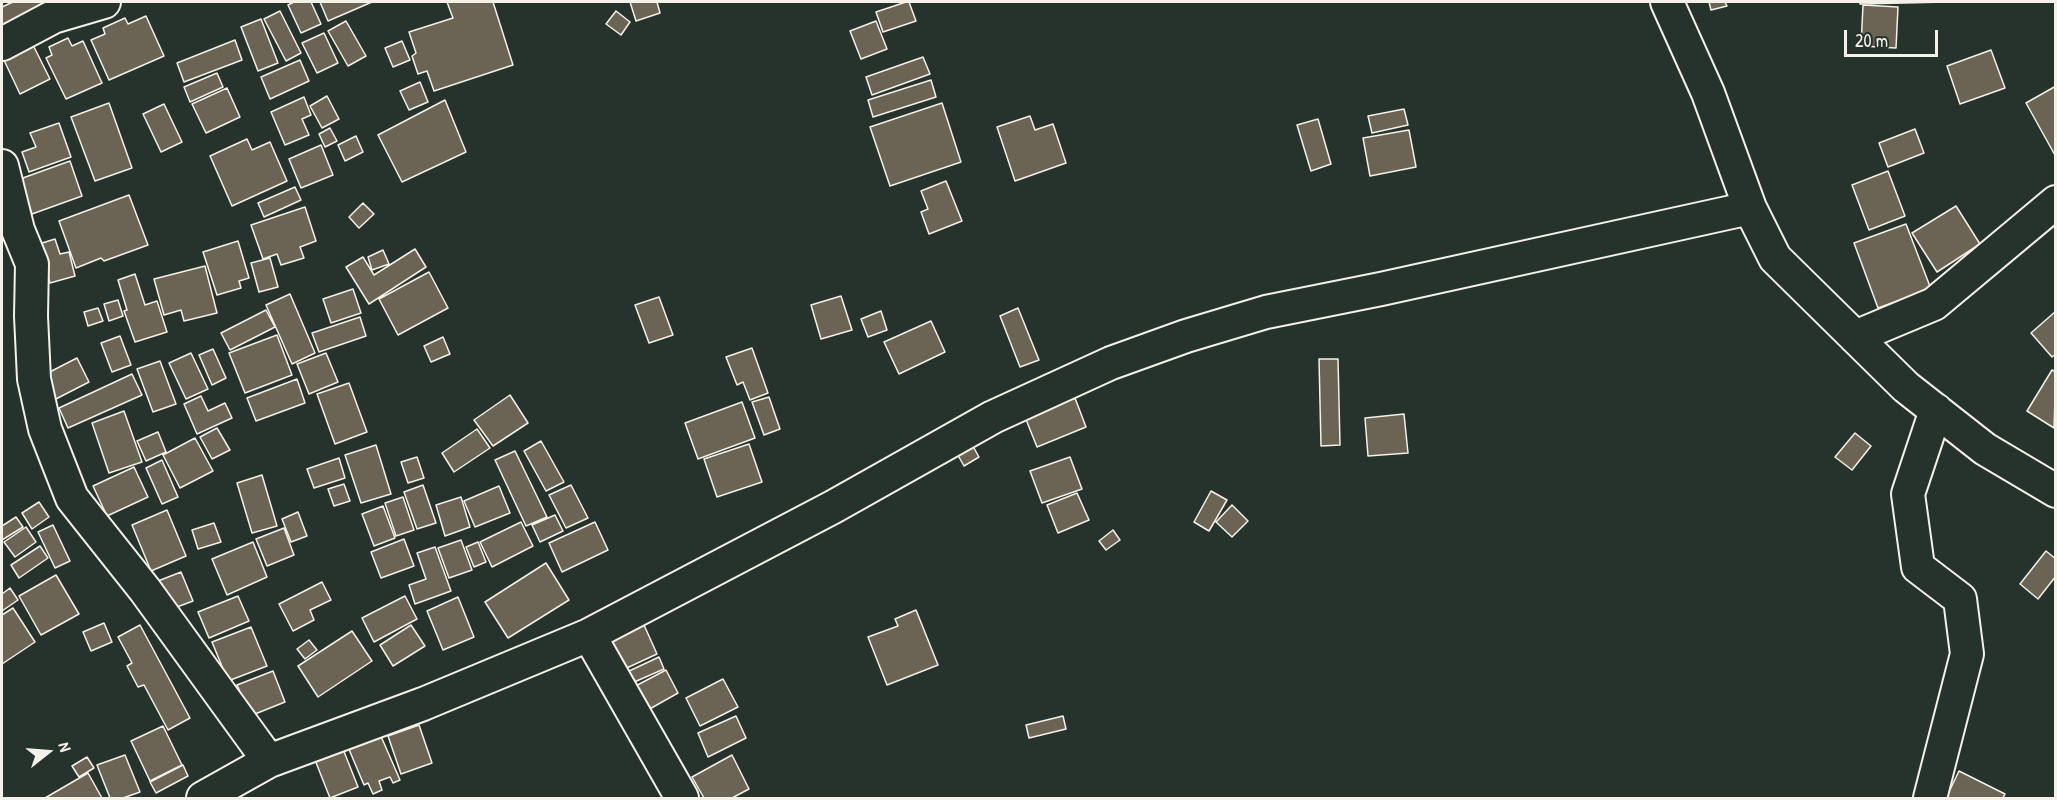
<!DOCTYPE html>
<style>
body{margin:0}
#map{position:relative;width:2057px;height:800px;overflow:hidden;background:#26332d;font-family:"Patrick Hand",sans-serif}
canvas{display:block}
.frame{position:absolute;inset:0;border:3px solid #f4f1e8;pointer-events:none}
.north{position:absolute;left:18px;top:722px;width:60px;height:60px;-webkit-text-stroke:4px #26332d;paint-order:stroke;rotate:73deg;font-size:16px;font-weight:700;line-height:24px;text-align:center;color:#f4f1e8}
.north::after{content:'';display:block;margin:auto;width:21px;height:27px;background:#f4f1e8;clip-path:polygon(50% 0,100% 100%,50% 72%,0 100%)}
.scale{position:absolute;left:1844px;top:30px;width:94px;height:27px;box-sizing:border-box;border:3px solid #f4f1e8;border-top:0;padding-left:8px;font-size:18px;line-height:21px;white-space:nowrap;color:#f4f1e8;-webkit-text-stroke:4px #26332d;paint-order:stroke}
</style>
<div id="map">
<canvas width="2057" height="800"></canvas>
<div class="frame"></div>
<div class="north">N</div>
<div class="scale">20 m</div>
</div>
<script>
const g = document.querySelector('canvas').getContext('2d');
g.lineJoin = 'round';
function fillPath(path, color) { g.fillStyle = color; g.fill(path, 'evenodd'); }
const toPath = rows => new Path2D(rows.map(r => 'M' + r).join(''));
function strokePath(path, color, width, dash) { g.strokeStyle = color; g.lineWidth = width; g.lineCap = dash ? 'butt' : 'round'; g.setLineDash(dash || []); g.stroke(path); }
const building = toPath([
 [13,2,60,2,2,31,2,7,13,2],
 [294,2,311,2,321,24,301,33,288,5,294,2],
 [320,2,372,2,328,21,320,2],
 [447,2,493,2,513,65,434,91,427,71,418,74,412,56,416,53,409,32,453,18,447,2],
 [630,2,657,2,660,13,636,21,630,2],
 [906,2,909,2,916,21,883,32,876,12,906,2],
 [1709,2,1725,2,1727,6,1711,10,1709,2],
 [1860,2,1947,2,1860,4,1860,2],
 [1863,5,1898,7,1896,48,1861,46,1863,5],
 [280,11,301,53,286,61,264,19,280,11],
 [616,11,630,22,621,35,606,24,616,11],
 [146,16,164,56,109,80,91,40,105,34,103,28,125,18,128,24,146,16],
 [261,19,278,63,258,71,241,27,261,19],
 [346,21,366,56,348,66,328,31,346,21],
 [876,21,887,49,861,59,850,31,876,21],
 [324,33,338,63,317,73,302,43,324,33],
 [68,38,72,46,83,41,102,83,66,99,46,58,52,55,49,47,68,38],
 [30,39,50,79,20,94,2,56,30,39],
 [235,40,242,60,184,82,177,63,235,40],
 [402,41,410,60,393,67,385,48,402,41],
 [1991,50,2005,88,1960,104,1947,66,1991,50],
 [923,57,930,74,872,95,866,77,923,57],
 [300,60,309,81,270,99,261,77,300,60],
 [217,73,223,87,190,102,184,87,217,73],
 [931,80,936,97,873,117,868,100,931,80],
 [420,82,428,102,409,110,400,91,420,82],
 [2056,86,2056,157,2026,103,2056,86],
 [227,88,240,117,206,133,192,104,227,88],
 [327,96,339,119,322,128,310,106,327,96],
 [304,97,311,115,302,119,309,135,285,145,271,112,304,97],
 [445,100,466,152,402,182,378,135,445,100],
 [109,103,132,168,95,181,71,117,109,103],
 [942,103,961,162,890,186,870,127,942,103],
 [164,104,182,142,161,152,143,114,164,104],
 [1404,109,1408,125,1372,133,1368,116,1404,109],
 [1030,116,1035,130,1053,124,1066,163,1015,181,997,127,1030,116],
 [1318,119,1331,164,1311,171,1297,125,1318,119],
 [59,123,71,157,29,172,22,152,36,147,30,133,59,123],
 [330,128,337,141,325,147,319,134,330,128],
 [1915,129,1924,153,1888,167,1879,143,1915,129],
 [1409,130,1416,167,1370,176,1363,138,1409,130],
 [356,136,363,152,345,161,338,145,356,136],
 [247,139,252,150,270,142,287,181,232,206,210,156,247,139],
 [321,145,333,175,301,188,289,159,321,145],
 [70,161,82,196,32,214,20,179,70,161],
 [1888,171,1905,216,1869,230,1852,185,1888,171],
 [946,181,962,221,929,234,921,212,928,209,921,191,946,181],
 [295,187,301,200,264,217,258,203,295,187],
 [129,195,148,245,104,261,101,258,76,268,59,221,129,195],
 [363,203,374,214,359,228,349,217,363,203],
 [1956,206,1980,244,1937,272,1912,233,1956,206],
 [305,207,316,241,300,247,304,258,281,265,277,254,263,259,251,225,305,207],
 [1906,224,1931,289,1878,308,1854,243,1906,224],
 [55,239,60,254,69,252,75,276,50,283,39,244,55,239],
 [238,241,249,278,239,281,241,288,217,295,203,252,238,241],
 [415,249,426,267,369,304,346,267,363,257,374,275,415,249],
 [383,250,389,264,372,270,368,257,383,250],
 [270,258,278,287,259,292,251,263,270,258],
 [205,266,217,313,184,321,181,310,164,315,154,279,205,266],
 [429,272,448,308,398,335,379,299,429,272],
 [135,274,145,305,157,301,167,332,135,342,124,311,127,310,118,280,135,274],
 [353,289,361,313,331,323,323,299,353,289],
 [290,294,315,353,292,364,266,305,290,294],
 [841,296,852,330,821,339,811,305,841,296],
 [659,297,673,335,649,343,635,305,659,297],
 [118,300,123,316,109,321,104,304,118,300],
 [98,308,103,321,88,326,84,312,98,308],
 [1018,308,1039,360,1020,367,1000,316,1018,308],
 [266,310,275,327,230,350,221,333,266,310],
 [881,311,887,330,868,337,861,319,881,311],
 [2056,311,2056,354,2052,357,2031,333,2056,311],
 [360,317,366,336,319,352,312,333,360,317],
 [931,321,945,352,899,374,884,342,931,321],
 [277,335,292,375,245,393,229,353,277,335],
 [120,336,131,365,112,372,101,343,120,336],
 [443,337,450,354,431,362,424,346,443,337],
 [752,348,768,393,750,400,743,382,737,385,726,357,752,348],
 [213,349,226,378,212,385,199,355,213,349],
 [191,353,208,389,186,399,169,363,191,353],
 [326,353,338,382,309,394,297,364,326,353],
 [77,358,89,382,50,402,38,378,77,358],
 [1319,359,1338,359,1340,445,1321,446,1319,359],
 [160,361,176,404,153,412,137,369,160,361],
 [2052,370,2056,372,2054,428,2027,411,2052,370],
 [132,374,142,395,68,428,59,408,132,374],
 [297,379,305,403,256,421,247,398,297,379],
 [349,383,367,432,335,444,317,394,349,383],
 [510,395,528,423,493,446,474,420,510,395],
 [201,396,208,411,225,403,232,418,197,434,184,404,201,396],
 [769,397,780,429,764,435,752,402,769,397],
 [1075,398,1086,427,1037,447,1025,417,1075,398],
 [742,402,755,438,698,459,685,423,742,402],
 [124,411,142,462,109,473,92,423,124,411],
 [1404,414,1408,453,1368,456,1365,418,1404,414],
 [217,428,230,450,212,459,200,437,217,428],
 [477,429,490,448,454,472,442,453,477,429],
 [158,432,166,452,146,461,137,441,158,432],
 [1855,433,1871,446,1852,470,1835,457,1855,433],
 [195,438,213,471,180,488,163,455,195,438],
 [541,441,564,482,546,491,524,451,541,441],
 [970,441,979,457,964,466,955,450,970,441],
 [749,444,762,482,717,497,704,459,749,444],
 [376,445,391,494,361,503,345,455,376,445],
 [515,451,547,517,526,526,495,460,515,451],
 [417,457,424,478,408,483,401,462,417,457],
 [1070,457,1082,489,1042,503,1030,471,1070,457],
 [339,458,345,478,314,488,307,469,339,458],
 [162,460,178,497,162,504,146,468,162,460],
 [134,467,148,497,107,516,93,486,134,467],
 [262,475,277,526,252,533,237,483,262,475],
 [344,484,350,501,334,506,328,489,344,484],
 [423,485,436,523,417,529,404,492,423,485],
 [571,485,588,518,566,528,549,495,571,485],
 [499,486,510,513,475,527,464,501,499,486],
 [1211,491,1227,500,1209,531,1194,522,1211,491],
 [1077,493,1089,520,1058,533,1047,505,1077,493],
 [403,497,414,530,396,536,385,503,403,497],
 [461,497,470,527,445,536,436,505,461,497],
 [39,502,49,517,32,529,22,513,39,502],
 [1232,505,1248,521,1232,537,1216,522,1232,505],
 [383,506,395,538,374,546,362,514,383,506],
 [167,510,186,556,151,571,132,525,167,510],
 [298,512,307,536,291,542,282,519,298,512],
 [555,515,563,531,540,542,532,525,555,515],
 [16,517,23,527,2,540,2,526,16,517],
 [521,522,533,546,492,567,480,542,521,522],
 [595,522,608,550,562,572,549,543,595,522],
 [214,523,221,542,198,549,192,530,214,523],
 [53,525,70,561,55,568,38,532,53,525],
 [26,527,36,542,15,557,4,542,26,527],
 [284,528,294,555,267,566,256,539,284,528],
 [1113,530,1120,540,1106,550,1099,541,1113,530],
 [404,539,414,566,381,578,371,552,404,539],
 [461,540,472,570,449,578,438,548,461,540],
 [253,542,267,577,227,595,212,559,253,542],
 [478,542,486,562,474,567,466,547,478,542],
 [40,546,48,558,19,578,11,565,40,546],
 [435,547,451,591,415,604,409,585,426,579,417,553,435,547],
 [2046,551,2056,559,2056,576,2038,599,2020,584,2046,551],
 [546,563,569,600,508,638,485,602,546,563],
 [181,572,193,601,169,610,158,581,181,572],
 [56,575,79,614,41,635,19,596,56,575],
 [322,582,331,600,310,610,314,620,293,631,279,604,322,582],
 [10,588,18,600,2,611,2,594,10,588],
 [238,596,249,621,209,638,198,612,238,596],
 [405,596,417,619,374,642,362,618,405,596],
 [458,597,474,637,443,650,427,611,458,597],
 [13,608,35,642,2,664,2,615,13,608],
 [916,610,938,665,887,685,868,637,898,626,895,619,916,610],
 [640,616,657,654,618,672,601,633,640,616],
 [104,623,112,642,91,651,83,632,104,623],
 [140,625,190,718,168,730,144,685,138,687,127,666,132,663,118,637,140,625],
 [411,625,425,646,393,666,380,645,411,625],
 [251,627,267,666,228,681,212,642,251,627],
 [352,631,372,661,318,697,298,666,352,631],
 [309,640,317,650,305,659,297,649,309,640],
 [659,657,664,669,632,683,627,672,659,657],
 [666,670,678,693,639,715,626,691,666,670],
 [273,671,285,702,250,716,237,685,273,671],
 [723,679,738,707,700,726,686,698,723,679],
 [736,716,746,738,708,757,698,733,736,716],
 [1063,716,1066,729,1029,738,1026,725,1063,716],
 [419,725,432,763,401,774,388,736,419,725],
 [163,726,182,765,150,781,131,741,163,726],
 [380,734,400,780,393,783,390,777,379,781,382,790,373,794,368,783,364,785,348,747,380,734],
 [343,749,358,787,330,798,315,760,343,749],
 [125,755,140,792,123,798,110,798,97,765,125,755],
 [732,755,749,789,732,798,704,798,692,777,732,755],
 [87,757,94,768,79,777,72,766,87,757],
 [183,765,188,776,156,793,150,782,183,765],
 [1959,771,2005,794,2003,798,1946,798,1959,771],
 [88,773,102,798,45,798,88,773]
]);
fillPath(building, '#6b6454');
strokePath(building, '#f4f1e8', 1.5);
const street = toPath([
 [1667,2,1708,93,1750,208,1775,258,1906,387,1985,449,2056,491],
 [2,44,53,17,104,2],
 [2,166,18,230,32,264,31,316,34,379,45,429,72,498,145,590,269,761],
 [1855,337,1934,304,2056,202],
 [589,635,682,798],
 [203,798,269,761,423,704,589,635,833,507,993,417,1111,363,1186,336,1266,312,1381,289,1750,208],
 [1930,798,1967,654,1960,599,1918,567,1908,494,1936,410]
]);
strokePath(street, '#f4f1e8', 36);
strokePath(street, '#26332d', 32);
</script>
